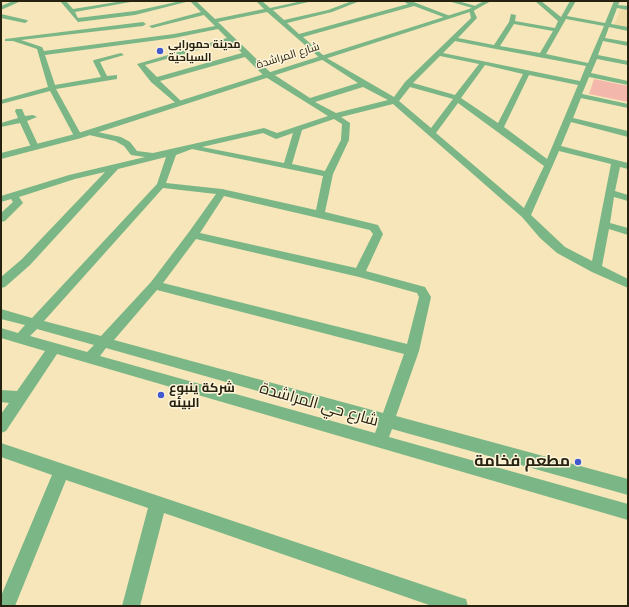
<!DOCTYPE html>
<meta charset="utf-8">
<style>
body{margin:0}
#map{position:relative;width:629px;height:607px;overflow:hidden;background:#f7e6b9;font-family:Arial,sans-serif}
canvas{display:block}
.frame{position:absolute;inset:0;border:2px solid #272110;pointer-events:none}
</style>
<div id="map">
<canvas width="629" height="607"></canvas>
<div class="frame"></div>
</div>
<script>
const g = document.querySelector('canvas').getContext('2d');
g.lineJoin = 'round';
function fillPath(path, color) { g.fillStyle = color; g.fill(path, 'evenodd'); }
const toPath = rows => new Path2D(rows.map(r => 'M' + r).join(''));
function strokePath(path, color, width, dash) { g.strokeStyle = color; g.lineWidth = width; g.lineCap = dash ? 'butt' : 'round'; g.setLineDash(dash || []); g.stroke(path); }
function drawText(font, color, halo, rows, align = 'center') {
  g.font = font + ' Arial,Cairo,sans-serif'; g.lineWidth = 3; g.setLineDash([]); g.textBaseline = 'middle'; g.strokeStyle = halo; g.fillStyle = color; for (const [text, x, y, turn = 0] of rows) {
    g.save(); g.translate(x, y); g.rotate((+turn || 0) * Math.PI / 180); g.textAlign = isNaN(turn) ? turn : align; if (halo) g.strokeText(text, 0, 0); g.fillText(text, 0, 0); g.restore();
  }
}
fillPath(toPath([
 [621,9,628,10,628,27,614,25]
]), '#efdba6');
fillPath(toPath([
 [594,79,628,86,628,102,589,94]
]), '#f4b7ac');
fillPath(toPath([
 [13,1,21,1,1,10,1,6,13,1],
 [60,1,66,1,73,9,123,1,136,1,75,12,78,18,135,11,181,1,196,1,215,19,264,9,256,1,262,1,270,8,302,1,313,1,273,10,284,20,328,10,352,1,360,1,332,12,287,23,299,34,408,4,403,1,411,1,450,16,450,18,446,18,414,6,303,37,325,57,394,97,405,82,471,18,469,9,473,9,477,18,458,38,494,45,509,22,511,14,516,15,515,21,555,28,558,21,535,1,541,1,561,17,570,1,576,1,567,16,605,23,614,1,620,1,618,5,628,6,628,10,617,8,611,24,628,27,628,31,609,27,605,38,628,42,628,46,603,41,598,55,628,61,628,65,597,59,591,73,628,81,628,85,589,77,582,94,628,104,628,108,581,98,573,118,628,131,628,137,571,122,561,146,628,163,628,169,620,167,615,191,628,195,628,201,614,197,610,223,628,228,628,235,609,229,602,266,628,279,628,288,592,272,557,253,540,238,522,217,393,104,341,117,350,123,349,140,333,174,325,212,378,225,383,234,366,271,425,287,431,297,419,351,396,416,628,479,628,495,392,429,389,437,628,504,628,520,57,354,6,431,1,433,1,414,9,403,1,402,1,390,17,391,45,351,1,338,1,328,18,333,25,325,1,319,1,309,32,318,157,184,166,157,118,169,30,265,5,287,1,288,1,277,22,259,105,172,75,179,19,197,23,203,5,221,1,222,1,213,13,202,11,199,1,202,1,196,69,175,145,157,131,155,124,146,115,141,85,134,84,132,88,130,121,137,130,142,137,151,153,153,264,128,277,133,328,116,264,76,245,57,160,81,181,101,182,103,178,105,151,82,137,64,227,38,218,29,174,38,45,55,55,85,101,77,93,61,94,60,121,53,124,55,100,62,107,76,117,75,117,79,56,89,82,136,78,139,75,138,50,91,1,104,1,100,48,87,37,49,13,41,5,41,5,39,143,22,146,24,143,26,21,40,42,47,44,51,174,34,215,26,204,15,152,28,149,26,201,12,190,1,135,15,78,22,60,1],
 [267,12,321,59,358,83,310,98,270,72,218,22,267,12],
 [566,19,604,26,588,63,546,54,566,19],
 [514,24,553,31,540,53,500,46,514,24],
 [230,41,242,53,157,77,145,65,230,41],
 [455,41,496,49,586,66,580,81,443,53,455,41],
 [440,56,479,64,455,95,413,83,440,56],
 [485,65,523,74,498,123,461,98,485,65],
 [529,75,578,85,547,159,504,127,529,75],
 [363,87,388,100,336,113,315,102,363,87],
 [410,87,453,99,431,128,399,101,410,87],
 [458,103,544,166,524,208,436,133,458,103],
 [334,119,342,124,341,140,325,171,292,164,302,130,334,119],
 [263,133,276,139,293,133,284,163,202,147,263,133],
 [192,149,323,176,316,210,222,189,166,183,176,155,192,149],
 [559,151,611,164,592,261,565,247,531,215,559,151],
 [163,188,216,194,189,232,151,282,101,336,44,321,163,188],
 [224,196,370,230,373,234,356,268,200,233,224,196],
 [196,239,359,277,417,293,419,297,407,344,163,283,196,239],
 [157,290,404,354,383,413,114,340,157,290],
 [37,329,94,345,87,352,30,336,37,329],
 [106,348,378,425,375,433,100,356,106,348],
 [448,1,458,1,479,7,476,9,448,1],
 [1,14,27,20,28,21,25,23,1,18,1,14],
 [16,109,22,109,25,116,33,115,37,117,27,121,39,147,38,149,32,149,31,147,20,123,1,127,1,123,18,118,15,111,16,109],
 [1,443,459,597,466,599,468,606,432,606,164,513,140,606,122,606,148,508,66,480,15,606,1,606,1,596,52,475,1,457,1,443]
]), '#7ab686');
fillPath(toPath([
 [484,1,491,1,473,11,81,138,1,159,1,153,75,134,469,9,484,1]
]), '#7ab686');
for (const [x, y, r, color] of [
 [160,51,4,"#425ace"],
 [161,395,4,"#425ace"],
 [578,462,4,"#425ace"]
]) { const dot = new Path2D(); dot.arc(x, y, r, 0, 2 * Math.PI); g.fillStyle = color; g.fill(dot); strokePath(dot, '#fef4d9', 1.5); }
drawText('bold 11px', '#272110', '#fef4d9', [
 ["مدينة حمورابي",168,45],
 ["السياحية",168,58]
], 'left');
drawText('11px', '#272110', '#fef4d9', [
 ["شارع المراشدة",288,56,-17]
]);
drawText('bold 13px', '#272110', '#fef4d9', [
 ["شركة ينبوع",169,388],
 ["البيئه",169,403]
], 'left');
drawText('16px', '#272110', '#fef4d9', [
 ["شارع حي المراشدة",319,405,16]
]);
drawText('bold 16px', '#272110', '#fef4d9', [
 ["مطعم فخامة",570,462]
], 'right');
</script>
